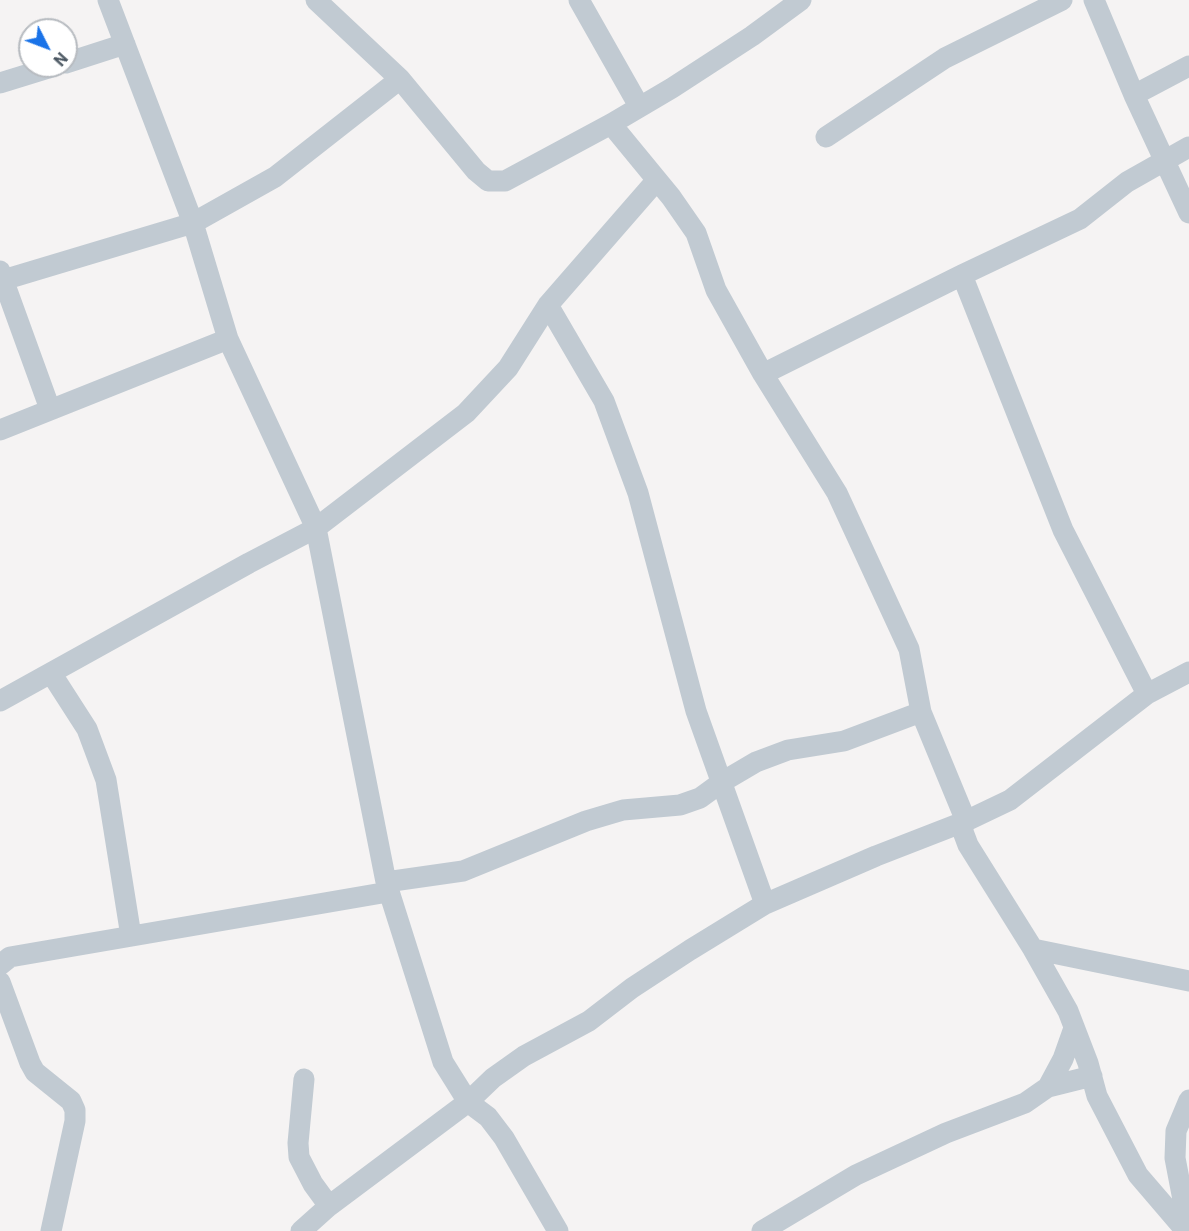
<!DOCTYPE html>
<style>
body{margin:0}
#map{position:relative;width:1189px;height:1231px;overflow:hidden;background:#f5f3f3;font-family:Roboto,sans-serif}
canvas{display:block}
.north{position:absolute;left:18px;top:18px;width:60px;height:60px;box-sizing:border-box;background:#fff;border:2px solid #b7bbc0;border-radius:50%;rotate:132deg;font-size:16px;font-weight:700;line-height:24px;text-align:center;color:#4a5661}
.north::after{content:'';display:block;margin:auto;width:21px;height:27px;background:#1a73e8;clip-path:polygon(50% 0,100% 100%,50% 72%,0 100%)}
</style>
<div id="map">
<canvas width="1189" height="1231"></canvas>
<div class="north">N</div>
</div>
<script>
const g = document.querySelector('canvas').getContext('2d');
g.lineJoin = 'round';
const toPath = rows => new Path2D(rows.map(r => 'M' + r).join(''));
function strokePath(path, color, width, dash) { g.strokeStyle = color; g.lineWidth = width; g.lineCap = dash ? 'butt' : 'round'; g.setLineDash(dash || []); g.stroke(path); }
strokePath(toPath([
 [108,0,193,223,228,339,316,528,386,882,443,1062,468,1102,488,1117,504,1138,558,1231],
 [316,0,400,79,476,171,488,181,505,181,611,124,672,88,752,36,801,0],
 [579,0,639,106],
 [1094,0,1134,95,1189,213],
 [66,63,125,44],
 [0,83,55,66],
 [1134,95,1189,66],
 [611,124,671,197,696,233,716,290,763,374,837,493,909,649,921,712,966,821,962,829,968,845,1033,949,1068,1011,1088,1063,1097,1096,1138,1175,1186,1231],
 [826,137,945,58,1062,0],
 [0,271,50,409],
 [962,275,1063,530,1147,694],
 [0,281,193,223,275,177,400,79],
 [548,305,604,401,638,493,696,711,765,904],
 [763,374,962,275,1080,219,1127,182,1189,147],
 [0,430,228,339],
 [51,673,87,729,106,780,131,936],
 [0,701,249,563,316,528,466,413,508,368,548,305,656,181],
 [386,882,463,871,586,821,623,810,680,805,700,798,722,782,756,762,788,750,844,741,921,712],
 [1033,949,1189,981],
 [0,965,10,957,388,892],
 [0,982,30,1063,35,1072,71,1101,75,1110,75,1121,51,1231],
 [304,1079,298,1143,299,1157,313,1184,329,1206],
 [1048,1087,1063,1059,1074,1028],
 [301,1231,329,1206,468,1102,493,1078,524,1056,589,1021,632,988,690,950,765,904,876,856,966,821,1010,800,1147,694,1189,672],
 [762,1231,856,1175,946,1133,1025,1103,1048,1087,1092,1076],
 [1189,1231,1175,1158,1176,1131,1189,1100]
]), '#c1cad2', 21);
</script>
